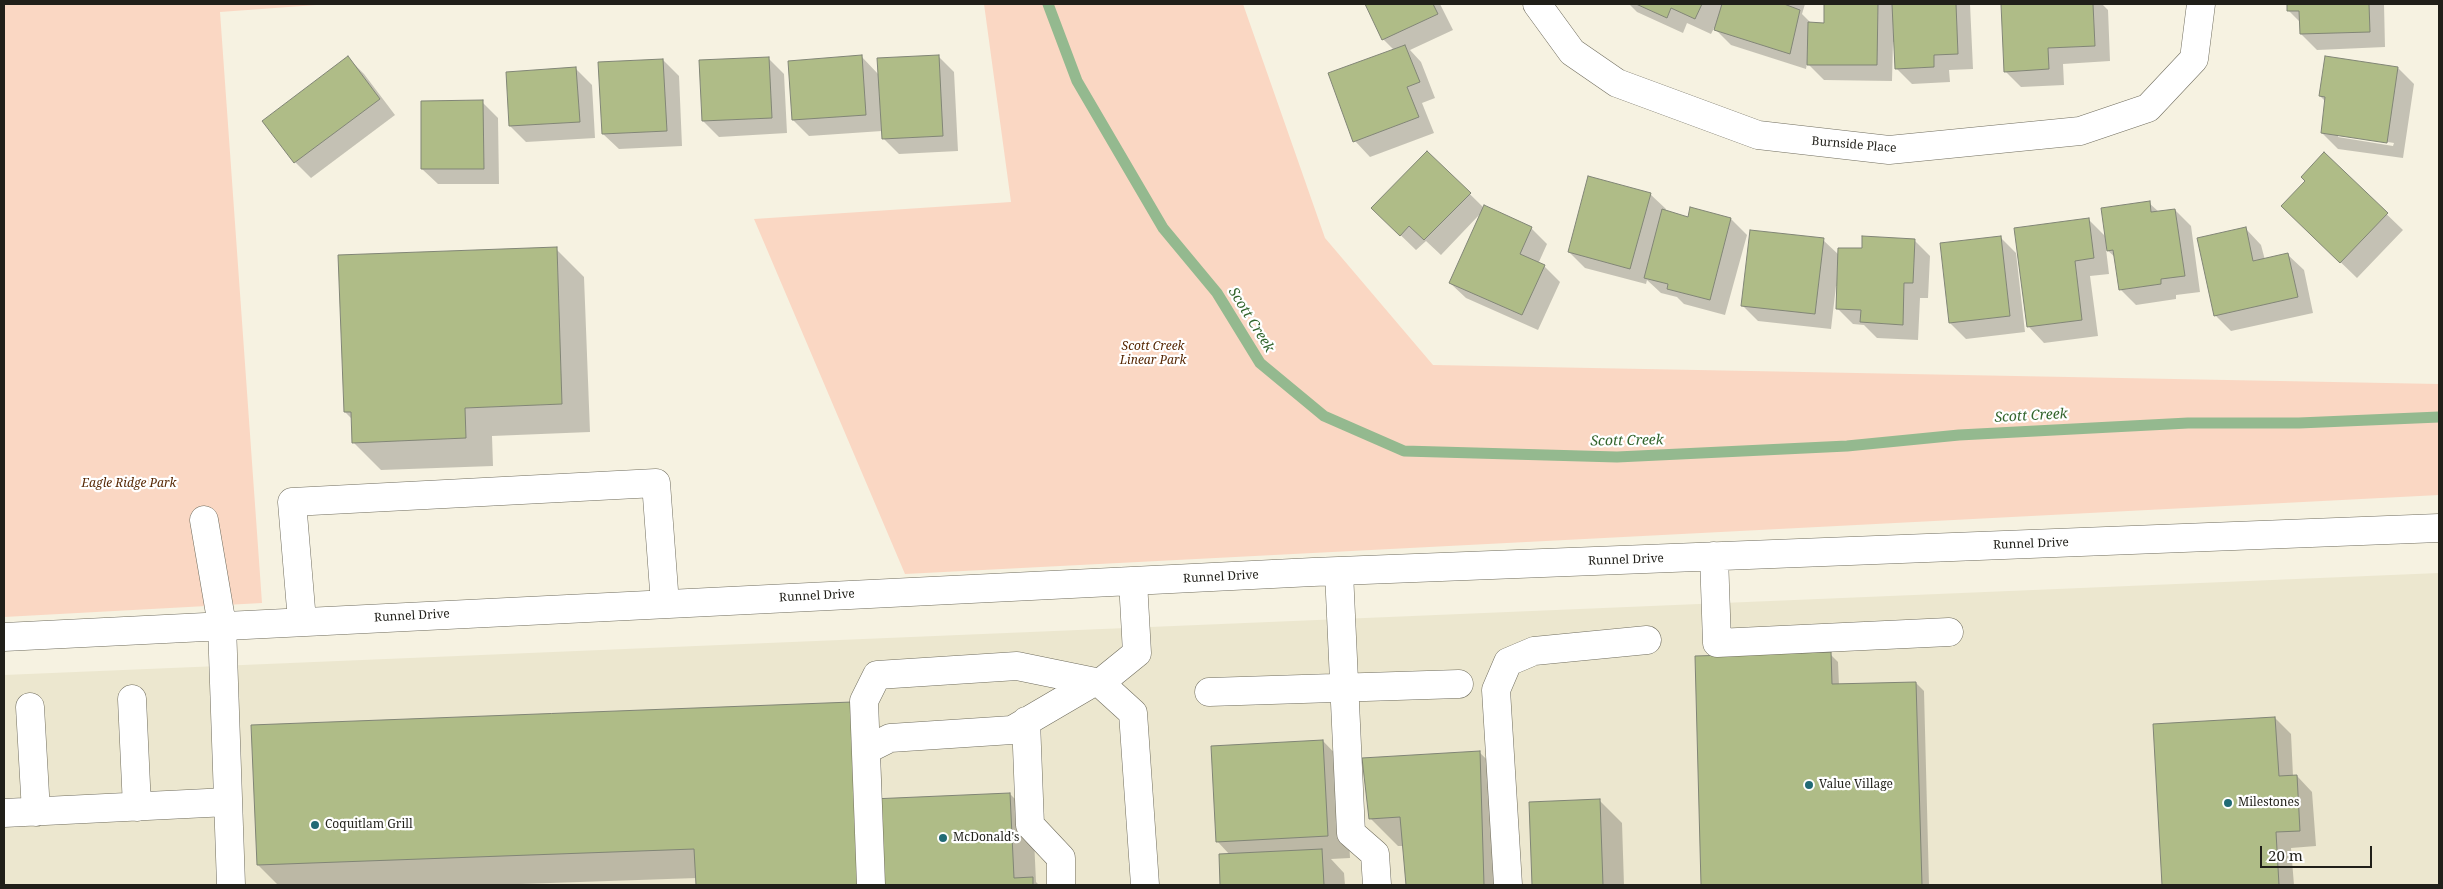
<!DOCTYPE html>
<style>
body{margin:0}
#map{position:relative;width:2443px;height:889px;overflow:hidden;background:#f6f2e1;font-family:"Noto Serif",serif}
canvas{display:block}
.frame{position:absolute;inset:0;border:5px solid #201f19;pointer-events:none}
.scale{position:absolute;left:2260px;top:846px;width:112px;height:22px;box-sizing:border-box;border:2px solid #201f19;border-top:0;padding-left:6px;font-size:15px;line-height:18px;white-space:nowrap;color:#201f19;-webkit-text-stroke:4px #fff;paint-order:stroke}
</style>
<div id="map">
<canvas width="2443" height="889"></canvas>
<div class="frame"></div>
<div class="scale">20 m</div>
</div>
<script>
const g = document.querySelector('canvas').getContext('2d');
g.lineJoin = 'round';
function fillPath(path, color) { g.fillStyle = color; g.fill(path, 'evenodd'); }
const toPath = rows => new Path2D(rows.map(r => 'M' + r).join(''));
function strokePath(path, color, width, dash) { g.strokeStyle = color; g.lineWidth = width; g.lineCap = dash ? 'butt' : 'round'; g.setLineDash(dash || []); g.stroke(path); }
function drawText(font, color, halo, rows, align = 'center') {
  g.font = font + ' "Noto Serif",serif'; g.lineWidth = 4.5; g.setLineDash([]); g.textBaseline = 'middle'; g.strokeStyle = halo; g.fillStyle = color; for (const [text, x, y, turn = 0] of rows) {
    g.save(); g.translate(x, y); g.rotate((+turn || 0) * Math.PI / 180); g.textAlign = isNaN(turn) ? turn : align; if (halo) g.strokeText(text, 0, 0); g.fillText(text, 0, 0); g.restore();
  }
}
fillPath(toPath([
 [2439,573,2439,885,4,885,4,675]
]), '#ece7cf');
fillPath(toPath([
 [4,4,330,4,220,12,262,603,4,617],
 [984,4,1243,4,1325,238,1433,365,2439,384,2439,495,905,574,754,219,1011,202]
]), '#fad7c3');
fillPath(toPath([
 [1366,4,1440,4,1453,30,1410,50,1421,62,1435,98,1422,103,1434,133,1370,157,1355,141,1394,50,1383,39],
 [1629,4,1805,4,1802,14,1812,24,1826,24,1826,4,1970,4,1973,69,1949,70,1950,82,1912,84,1896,68,1895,42,1893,42,1892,81,1824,80,1807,63,1806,69,1731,45,1714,28,1711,34,1687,23,1683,33,1637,12],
 [2002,4,2102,4,2108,10,2110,61,2063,64,2064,85,2021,87,2005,71],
 [2288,4,2384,4,2385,47,2317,50,2301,34,2301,23,2288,10],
 [861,56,879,75,938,56,954,72,958,151,899,154,883,138,882,131,809,136,793,120],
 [348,58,364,74,395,115,311,178,295,162,264,122],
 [768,58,784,74,787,133,719,137,703,121],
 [663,60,679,76,682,146,619,149,603,134],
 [2398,68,2414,84,2403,158,2338,149,2322,133,2326,102,2320,96],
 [2338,134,2394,143,2393,146,2338,137],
 [576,69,592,85,595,138,526,142,510,126],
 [482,102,498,118,499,184,438,184,422,169],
 [1427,152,1484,208,1531,228,1547,244,1538,264,1544,266,1560,282,1538,330,1466,298,1450,283,1480,214,1441,255,1426,241,1416,250,1389,224],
 [2324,154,2403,230,2357,278,2299,222,2307,181],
 [1650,194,1666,209,1665,212,1689,218,1691,209,1731,219,1747,235,1725,315,1684,304,1677,297,1661,293,1647,280,1646,284,1585,268,1569,252],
 [2149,203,2159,212,2175,210,2191,226,2200,292,2176,295,2176,299,2136,305,2120,289,2116,258,2106,249,2109,274,2090,276,2098,336,2044,343,2029,327,2088,219,2106,237],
 [2246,229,2261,245,2265,260,2288,255,2304,270,2313,313,2231,331,2215,315],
 [2000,237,2016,253,2025,332,1966,339,1950,323],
 [1823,240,1839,255,1914,240,1930,256,1928,298,1920,298,1918,340,1877,338,1864,325,1853,324,1837,308,1838,286,1836,286,1831,329,1758,321,1742,305],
 [556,249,584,277,590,432,492,436,493,466,381,470,353,442,352,419,345,412],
 [1830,654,1838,662,1839,685,1916,683,1924,691,1929,885,1702,885,1696,658],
 [2275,718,2291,734,2293,776,2297,776,2312,792,2316,846,2291,848,2294,885,2164,885,2154,725],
 [880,731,882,800,1010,794,1033,817,1036,882,1039,885,697,885,697,878,492,885,278,885,258,865],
 [1323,741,1345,764,1350,858,1331,859,1344,873,1345,885,1222,885,1220,855,1230,855,1217,841],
 [1479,752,1508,780,1511,885,1407,885,1404,846,1398,846,1370,818],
 [1599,800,1622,823,1624,885,1533,885,1530,803]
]), '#0003');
strokePath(toPath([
 [1048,4,1077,81,1163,228,1217,293,1260,363,1324,416,1404,451,1617,457,1847,446,1959,435,2188,423,2299,423,2439,417]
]), '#94b98f', 11);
const building = toPath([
 [1365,4,1433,4,1438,14,1382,40,1365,4],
 [1636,4,1702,4,1695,19,1671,8,1667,18,1636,4],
 [1722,4,1784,4,1800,10,1790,54,1714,30,1722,4],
 [1824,4,1878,4,1877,65,1807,65,1808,22,1824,23,1824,4],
 [1892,4,1956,4,1958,54,1934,55,1934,67,1895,69,1892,4],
 [2001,4,2093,4,2095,46,2048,48,2049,69,2004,72,2001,4],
 [2287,4,2369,4,2370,32,2300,34,2299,11,2287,11,2287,4],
 [1405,45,1420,82,1407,87,1419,117,1353,142,1328,73,1405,45],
 [862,55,866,115,792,120,788,61,862,55],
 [939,55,943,136,882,139,877,58,939,55],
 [348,56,380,99,294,163,262,121,348,56],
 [2325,56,2398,67,2387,143,2321,133,2325,97,2319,96,2325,56],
 [769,57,772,118,702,121,699,60,769,57],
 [663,59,667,131,602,134,598,62,663,59],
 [576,67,580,122,509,126,506,72,576,67],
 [483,100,484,169,421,169,421,101,483,100],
 [1427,151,1471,193,1424,240,1409,226,1400,236,1371,208,1427,151],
 [2324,152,2388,213,2340,263,2281,206,2305,181,2301,177,2324,152],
 [1588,176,1651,193,1630,269,1568,252,1588,176],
 [2150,201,2151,212,2175,209,2185,276,2161,279,2161,284,2119,290,2113,250,2107,251,2101,208,2150,201],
 [1484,205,1532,227,1520,254,1545,265,1522,315,1449,283,1484,205],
 [1690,207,1731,218,1710,300,1667,289,1668,284,1644,278,1662,209,1688,217,1690,207],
 [2089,218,2094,258,2075,261,2082,320,2027,327,2014,228,2089,218],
 [2246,227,2253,261,2288,253,2298,297,2214,316,2197,238,2246,227],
 [1750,230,1824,238,1815,314,1741,306,1750,230],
 [1862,236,1915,239,1913,283,1904,283,1903,325,1860,322,1861,310,1836,309,1838,248,1862,248,1862,236],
 [2001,236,2010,316,1949,323,1940,243,2001,236],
 [557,247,562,404,465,408,466,438,352,443,351,412,344,412,338,255,557,247],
 [1831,652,1832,684,1916,682,1922,885,1701,885,1695,656,1831,652],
 [852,702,859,885,696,885,694,849,257,865,251,725,852,702],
 [2275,717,2279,776,2297,775,2300,831,2276,832,2279,885,2162,885,2153,724,2275,717],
 [1323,740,1328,836,1216,842,1211,746,1323,740],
 [1480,751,1484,885,1406,885,1400,817,1369,819,1362,758,1480,751],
 [1010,793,1014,878,1033,877,1033,885,876,885,872,799,1010,793],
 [1600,799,1603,885,1532,885,1529,802,1600,799],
 [1322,849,1324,885,1220,885,1219,854,1322,849]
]);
fillPath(building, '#afbc87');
strokePath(building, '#818576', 1);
const minor = toPath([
 [1537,4,1572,52,1617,83,1758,135,1889,150,2080,131,2148,108,2194,59,2201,4],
 [204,520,222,625,231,885],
 [1714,556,1717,643,1949,632],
 [1339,572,1351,833,1375,854,1377,885],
 [1133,581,1137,653,1100,683,1133,713,1145,885],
 [302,621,292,502,656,483,665,604],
 [4,637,1313,572,2439,528],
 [1209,692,1459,684],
 [132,699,137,807],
 [30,707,36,812],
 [1026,721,1030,825,1061,858,1061,885],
 [866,750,890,738,1012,730,1094,682],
 [4,813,228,802],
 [871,885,864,701,877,675,1017,666,1100,683],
 [1508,885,1496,690,1508,662,1534,651,1647,640]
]);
strokePath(minor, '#706d5e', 29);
strokePath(minor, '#fff', 28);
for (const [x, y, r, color] of [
 [1809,785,5,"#216a75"],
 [2228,803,5,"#216a75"],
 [315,825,5,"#216a75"],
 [943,838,5,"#216a75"]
]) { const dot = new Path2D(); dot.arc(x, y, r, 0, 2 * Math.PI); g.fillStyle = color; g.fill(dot); strokePath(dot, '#fff', 2); }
drawText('12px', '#201f19', '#fff', [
 ["Burnside Place",1854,145,5],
 ["Runnel Drive",2031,544,-2],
 ["Runnel Drive",1626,560,-2],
 ["Runnel Drive",1221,577,-3],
 ["Runnel Drive",817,596,-3],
 ["Runnel Drive",412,616,-3]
]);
drawText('italic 12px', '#562703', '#fff', [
 ["Scott Creek",1153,347],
 ["Linear Park",1153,361],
 ["Eagle Ridge Park",129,484]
]);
drawText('12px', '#201f19', '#fff', [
 ["Value Village",1819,785],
 ["Milestones",2238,803],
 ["Coquitlam Grill",325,825],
 ["McDonald's",953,838]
], 'left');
drawText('italic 14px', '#33652d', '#fff', [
 ["Scott Creek",1251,320,58],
 ["Scott Creek",2031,416,-3],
 ["Scott Creek",1627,441,-1]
]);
</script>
